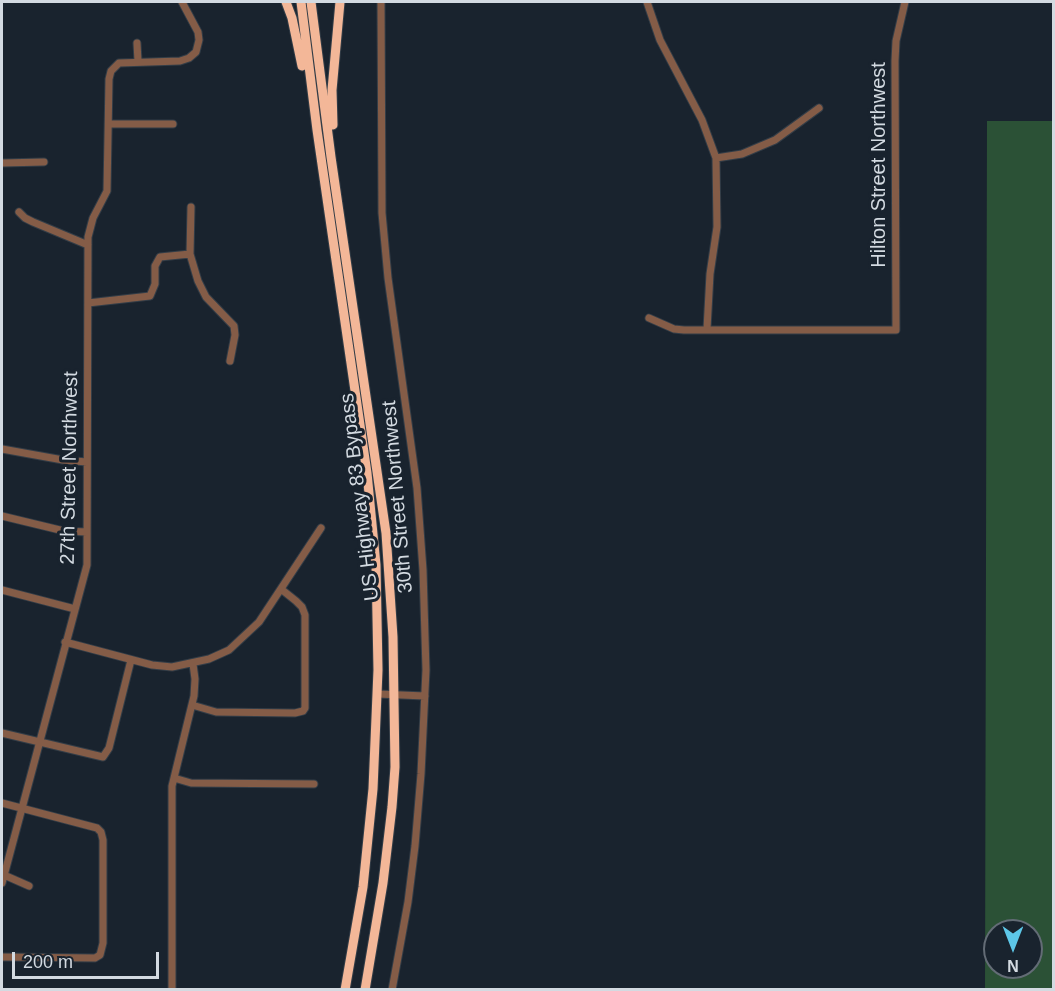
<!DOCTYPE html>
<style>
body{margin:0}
#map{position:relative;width:1055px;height:991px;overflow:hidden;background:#19232e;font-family:Helvetica,sans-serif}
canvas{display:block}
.frame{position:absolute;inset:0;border:3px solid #d3dae1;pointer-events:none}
.north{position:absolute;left:983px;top:919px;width:60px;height:60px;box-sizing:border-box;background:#19232e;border:2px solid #636c76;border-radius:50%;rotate:180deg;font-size:16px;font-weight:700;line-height:24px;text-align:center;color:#d3dae1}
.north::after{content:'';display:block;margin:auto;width:21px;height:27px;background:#5dc7e8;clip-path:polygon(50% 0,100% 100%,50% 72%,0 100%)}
.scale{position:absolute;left:12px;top:952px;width:147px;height:27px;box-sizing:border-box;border:3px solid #d3dae1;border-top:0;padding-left:8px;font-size:18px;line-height:21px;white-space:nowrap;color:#d3dae1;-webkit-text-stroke:4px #19232e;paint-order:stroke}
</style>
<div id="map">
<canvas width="1055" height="991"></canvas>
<div class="frame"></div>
<div class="north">N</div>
<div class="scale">200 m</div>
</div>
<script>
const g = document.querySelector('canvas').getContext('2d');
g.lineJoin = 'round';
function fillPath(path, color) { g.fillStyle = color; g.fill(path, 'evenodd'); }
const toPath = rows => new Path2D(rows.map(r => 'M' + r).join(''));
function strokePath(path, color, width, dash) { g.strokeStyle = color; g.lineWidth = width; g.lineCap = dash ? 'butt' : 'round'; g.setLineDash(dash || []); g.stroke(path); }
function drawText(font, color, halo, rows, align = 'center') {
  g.font = font + ' Helvetica,sans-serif'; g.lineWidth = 6; g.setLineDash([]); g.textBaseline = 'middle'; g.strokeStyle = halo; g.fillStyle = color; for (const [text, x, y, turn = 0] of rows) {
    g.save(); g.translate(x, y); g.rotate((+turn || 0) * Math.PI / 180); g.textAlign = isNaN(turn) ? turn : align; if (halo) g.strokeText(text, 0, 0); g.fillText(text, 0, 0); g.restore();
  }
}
fillPath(toPath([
 [987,121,1053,121,1053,989,985,989],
 [995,931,1031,931,1031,967,995,967]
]), '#2b5136');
const minor = toPath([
 [381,2,382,213,388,278,417,488,423,570,426,670,421,774,415,846,408,902,392,990],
 [647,2,660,40,702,120,716,158,717,227,710,274,707,329],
 [137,43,138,61],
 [110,124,173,124],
 [716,158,742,154,775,140,819,108],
 [2,163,44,162],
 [19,212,25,218,33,222,88,245],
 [190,254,198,281,206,297,234,326,235,335,230,361],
 [88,303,150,296,155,284,155,266,160,257,190,254,191,207],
 [649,318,674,329,684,330,896,330,895,61,896,41,905,2],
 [2,449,63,460,87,462],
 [2,516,64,531,87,532],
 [2,590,75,609],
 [65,642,152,665,172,667,209,659,229,650,259,622,321,528],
 [378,694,425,696],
 [192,705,216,712,295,713,303,711,305,708,305,615,302,607,296,601,281,589],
 [2,733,103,757,109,748,131,660],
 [174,778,191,783,314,784],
 [2,803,97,828,101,832,103,840,103,943,100,955,95,958,2,957],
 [4,875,29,886],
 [2,883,87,565,88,237,93,218,107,191,109,79,111,71,119,63,180,61,189,58,196,52,199,40,198,32,182,2],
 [172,990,172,786,194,696,195,679,193,664]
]);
const highway = toPath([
 [286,2,292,18,302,66],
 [301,2,317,130,367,473,376,565,378,670,373,789,363,887,345,990],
 [311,2,331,157,386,533,393,637,395,767,392,807,383,883,365,990],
 [333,125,332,90,340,2]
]);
strokePath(minor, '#333d47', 9);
strokePath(highway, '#333d47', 11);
strokePath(minor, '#845c47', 7);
strokePath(highway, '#f3b798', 9);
drawText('20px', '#d3dae1', '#19232e', [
 ["Hilton Street Northwest",879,165,-90],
 ["27th Street Northwest",70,468,-89],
 ["US Highway 83 Bypass",360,497,-97],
 ["30th Street Northwest",398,497,-95]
]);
</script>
